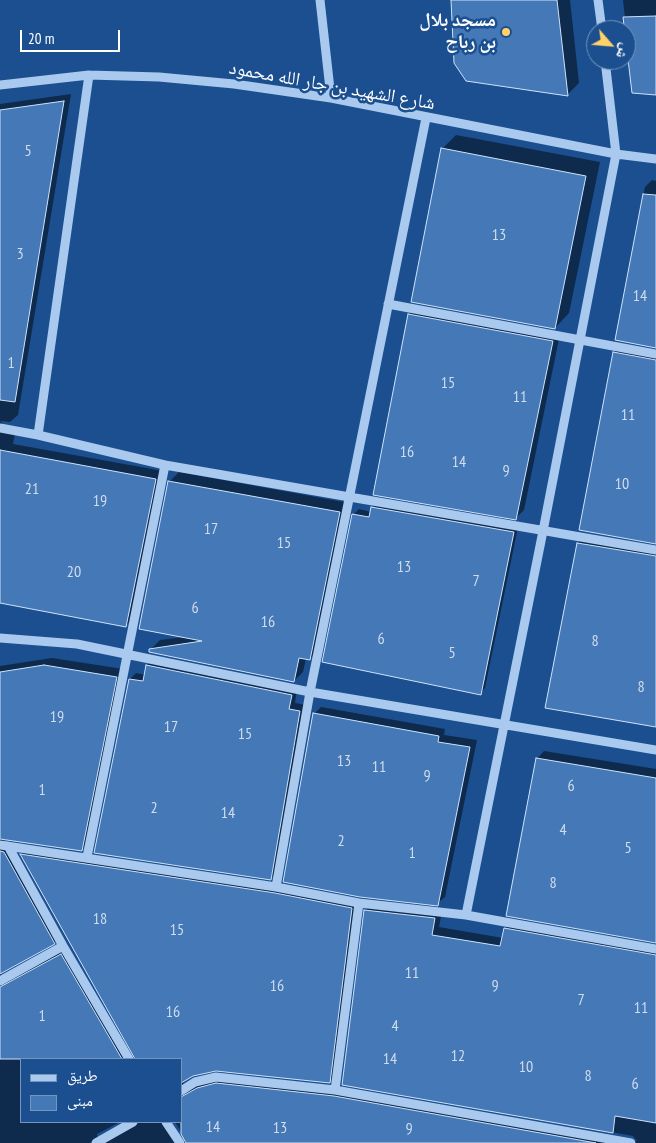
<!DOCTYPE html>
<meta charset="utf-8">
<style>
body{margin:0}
#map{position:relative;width:656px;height:1143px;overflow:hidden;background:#1b4f8f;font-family:"PT Sans Narrow","Noto Naskh Arabic",sans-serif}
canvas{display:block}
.legend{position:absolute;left:20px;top:1058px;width:162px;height:65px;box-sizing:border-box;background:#1b4f8f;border:1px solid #7695bc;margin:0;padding:6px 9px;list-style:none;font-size:15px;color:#fff}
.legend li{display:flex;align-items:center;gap:10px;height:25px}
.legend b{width:25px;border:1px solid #7695bc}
.north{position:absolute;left:586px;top:20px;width:50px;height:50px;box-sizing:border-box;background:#1b4f8f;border:1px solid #7695bc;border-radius:50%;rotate:117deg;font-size:14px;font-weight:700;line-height:20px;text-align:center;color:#fff}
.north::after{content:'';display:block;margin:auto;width:18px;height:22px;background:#ffd166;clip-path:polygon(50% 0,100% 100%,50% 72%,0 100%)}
.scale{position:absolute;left:20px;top:30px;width:100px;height:22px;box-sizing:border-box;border:2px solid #fff;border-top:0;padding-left:6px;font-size:15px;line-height:18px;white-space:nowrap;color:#fff;-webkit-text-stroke:4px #1b4f8f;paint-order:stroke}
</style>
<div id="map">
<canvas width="656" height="1143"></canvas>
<ul class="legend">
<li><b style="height:6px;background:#a9c9ee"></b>طريق</li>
<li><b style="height:14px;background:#4478b7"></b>مبنى</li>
</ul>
<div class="north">ش</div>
<div class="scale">20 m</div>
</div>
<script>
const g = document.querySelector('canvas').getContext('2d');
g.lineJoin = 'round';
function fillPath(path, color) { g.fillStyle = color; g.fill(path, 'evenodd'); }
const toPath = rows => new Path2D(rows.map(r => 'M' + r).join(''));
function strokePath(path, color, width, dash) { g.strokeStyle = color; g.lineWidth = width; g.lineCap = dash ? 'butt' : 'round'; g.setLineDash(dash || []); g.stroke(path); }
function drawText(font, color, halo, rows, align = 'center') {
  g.font = font + ' "PT Sans Narrow","Noto Naskh Arabic",sans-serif'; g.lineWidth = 5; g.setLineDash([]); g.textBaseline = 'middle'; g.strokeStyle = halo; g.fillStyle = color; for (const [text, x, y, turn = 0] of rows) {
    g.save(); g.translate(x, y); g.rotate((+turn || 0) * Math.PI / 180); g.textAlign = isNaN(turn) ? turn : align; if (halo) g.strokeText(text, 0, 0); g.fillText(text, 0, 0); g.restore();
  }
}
fillPath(toPath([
 [453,0,570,0,579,83,567,95],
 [623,0,656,0,656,93,633,91],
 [71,94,18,415,10,422,0,421,6,427,16,429,13,444,163,471,134,618,126,625,0,602,0,104],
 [456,135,600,162,569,313,555,328,442,149],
 [652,180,656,181,656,346,616,339,645,187],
 [417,307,560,334,524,510,516,518,409,315],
 [621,346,656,352,656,542,614,353],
 [179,472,349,503,319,649,310,659,306,658,303,672,294,681,150,650,160,640,184,637,169,482],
 [377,502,518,527,485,688,480,693,354,514,359,509,371,512],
 [585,536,656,548,656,725,578,543],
 [52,658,123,669,89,842,81,850,2,838,61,935,54,943,1,972,2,977,68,948,131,1055,137,1058,21,855,28,847,359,901,337,1074,329,1082,215,1070,191,1076,183,1081,183,1087,190,1090,206,1081,342,1089,637,1141,633,1136,343,1084,366,910,373,903,442,911,439,927,503,938,505,929,513,921,656,946,656,1143,0,1143,0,666],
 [21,1059,181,1059,181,1122,175,1122,187,1142,183,1140,171,1122,140,1122,108,1141,98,1139,97,1134,120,1122,21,1122],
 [153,659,297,689,295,703,306,705,276,873,270,879,96,852,130,679,136,673,146,675,147,665],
 [321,707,445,729,444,735,477,740,445,897,437,904,314,714],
 [544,751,656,769,656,941,537,759]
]), '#0007');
const building = toPath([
 [451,0,557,0,568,96,466,81,454,63,451,0],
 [656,16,656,95,632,93,623,17,656,16],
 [64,101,15,402,0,400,0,110,64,101],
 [441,148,586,176,555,329,411,302,441,148],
 [643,194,656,195,656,348,615,340,643,194],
 [408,314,553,341,516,520,373,495,408,314],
 [613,352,656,360,656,544,579,530,613,352],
 [0,450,156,479,126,627,0,603,0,450],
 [168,481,340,512,310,660,299,658,294,682,149,652,149,649,202,641,139,629,168,481],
 [371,507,514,532,481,695,322,662,352,514,369,517,371,507],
 [577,543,656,556,656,727,545,708,577,543],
 [44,665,117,677,82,851,0,839,0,672,44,665],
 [146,665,292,695,289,709,300,711,271,880,94,853,129,679,143,681,146,665],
 [313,713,439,736,438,742,470,747,438,906,360,897,283,882,313,713],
 [536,758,656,778,656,943,506,916,536,758],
 [0,851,4,852,55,944,0,974,0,851],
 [20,854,275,893,352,908,330,1083,216,1071,193,1076,181,1083,181,1059,135,1059,20,854],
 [364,910,435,918,432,935,500,946,504,928,656,955,656,1123,615,1116,613,1133,342,1085,364,910],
 [61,954,122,1059,0,1059,0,987,61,954],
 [216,1083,334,1096,596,1143,186,1143,181,1134,181,1097,197,1088,216,1083]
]);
fillPath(building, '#4478b7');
strokePath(building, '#cfe3fa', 1);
strokePath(toPath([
 [320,0,331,98],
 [598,0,602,30],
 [0,85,89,75,159,77,234,84,331,98,616,154,656,159],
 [388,304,656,354],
 [0,428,38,435,165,465,656,550],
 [38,435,89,75],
 [0,638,77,644,310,692,656,750],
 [0,845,276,887,359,903,466,915,656,949],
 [8,846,63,946,129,1059],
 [87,857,165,465],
 [276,887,310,692,426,118],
 [466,915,543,531,616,154,605,60],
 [0,981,63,946],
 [335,1090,359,903],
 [181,1091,195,1082,216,1077,335,1090,631,1143],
 [166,1122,180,1143],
 [96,1143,133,1122]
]), '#a9c9ee', 9);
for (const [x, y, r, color] of [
 [506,32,5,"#ffd166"]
]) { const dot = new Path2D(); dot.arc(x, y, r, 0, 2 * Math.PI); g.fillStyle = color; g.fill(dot); strokePath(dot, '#1b4f8f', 2); }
drawText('16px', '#d0dded', null, [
 ["5",28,151],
 ["13",499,235],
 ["3",20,254],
 ["14",640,296],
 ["1",11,363],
 ["15",448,383],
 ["11",520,397],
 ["11",628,415],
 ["16",407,452],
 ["14",459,462],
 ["9",506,471],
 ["10",622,484],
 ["21",32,489],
 ["19",100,501],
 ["17",211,529],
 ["15",284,543],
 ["13",404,567],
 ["20",74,572],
 ["7",476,581],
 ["6",195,608],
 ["16",268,622],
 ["6",381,639],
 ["8",595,641],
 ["5",452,653],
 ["8",641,687],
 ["19",57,717],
 ["17",171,727],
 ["15",245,734],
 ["13",344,761],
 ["11",379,767],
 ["9",427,776],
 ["6",571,786],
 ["1",42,790],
 ["2",154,808],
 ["14",228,813],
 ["4",563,830],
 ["2",341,841],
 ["5",628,848],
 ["1",412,853],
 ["8",553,883],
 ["18",100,919],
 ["15",177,930],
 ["11",412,973],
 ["16",277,986],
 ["9",495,986],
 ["7",581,1000],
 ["11",641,1008],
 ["16",173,1012],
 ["1",42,1016],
 ["4",395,1026],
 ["12",458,1056],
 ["14",390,1059],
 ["10",526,1067],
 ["8",588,1076],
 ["6",635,1084],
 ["14",213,1127],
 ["13",280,1128],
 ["9",409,1129]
]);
drawText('bold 19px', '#fff', '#1b4f8f', [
 ["مسجد بلال",496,21],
 ["بن رباح",496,43]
], 'right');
drawText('19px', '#fff', '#1b4f8f', [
 ["شارع الشهيد بن جار الله محمود",332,86,10]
]);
</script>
